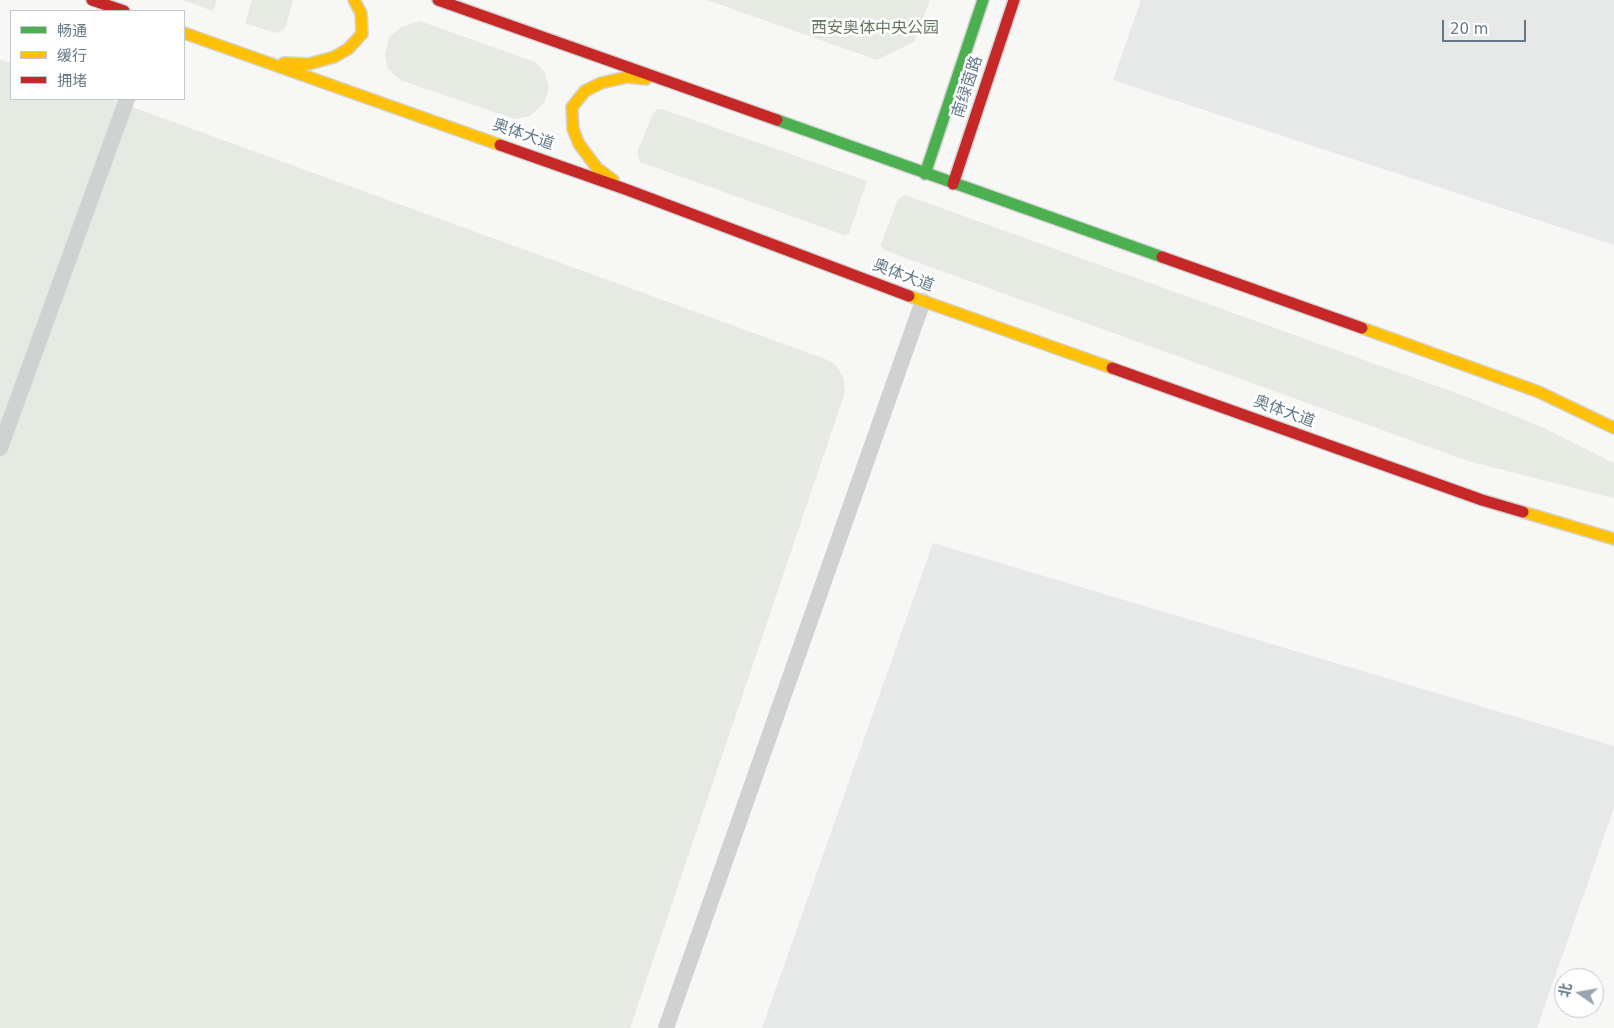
<!DOCTYPE html>
<meta charset="utf-8">
<style>
body{margin:0}
#map{position:relative;width:1614px;height:1028px;overflow:hidden;background:#f7f7f5;font-family:"DejaVu Sans","Noto Sans SC",sans-serif}
canvas{display:block}
.legend{position:absolute;left:10px;top:10px;width:175px;height:90px;box-sizing:border-box;background:#fff;border:1px solid #c1c9cf;margin:0;padding:6px 9px;list-style:none;font-size:15px;color:#647988}
.legend li{display:flex;align-items:center;gap:10px;height:25px}
.legend b{width:25px;border:1px solid #c1c9cf}
.north{position:absolute;left:1554px;top:968px;width:50px;height:50px;box-sizing:border-box;background:#fff;border:1px solid #c1c9cf;border-radius:50%;rotate:282deg;font-size:14px;font-weight:700;line-height:20px;text-align:center;color:#647988}
.north::after{content:'';display:block;margin:auto;width:18px;height:22px;background:#97a5ae;clip-path:polygon(50% 0,100% 100%,50% 72%,0 100%)}
.scale{position:absolute;left:1442px;top:20px;width:84px;height:22px;box-sizing:border-box;border:2px solid #647988;border-top:0;padding-left:6px;font-size:15px;line-height:18px;white-space:nowrap;color:#647988;-webkit-text-stroke:4px #fff;paint-order:stroke}
</style>
<div id="map">
<canvas width="1614" height="1028"></canvas>
<ul class="legend">
<li><b style="height:6px;background:#4caf50"></b>畅通</li>
<li><b style="height:6px;background:#ffc107"></b>缓行</li>
<li><b style="height:6px;background:#c62828"></b>拥堵</li>
</ul>
<div class="north">北</div>
<div class="scale">20 m</div>
</div>
<script>
const g = document.querySelector('canvas').getContext('2d');
g.lineJoin = 'round';
function fillPath(path, color) { g.fillStyle = color; g.fill(path, 'evenodd'); }
const toPath = rows => new Path2D(rows.map(r => 'M' + r).join(''));
function strokePath(path, color, width, dash) { g.strokeStyle = color; g.lineWidth = width; g.lineCap = dash ? 'butt' : 'round'; g.setLineDash(dash || []); g.stroke(path); }
function drawText(font, color, halo, rows, align = 'center') {
  g.font = font + ' "DejaVu Sans","Noto Sans SC",sans-serif'; g.lineWidth = 5; g.setLineDash([]); g.textBaseline = 'middle'; g.strokeStyle = halo; g.fillStyle = color; for (const [text, x, y, turn = 0] of rows) {
    g.save(); g.translate(x, y); g.rotate((+turn || 0) * Math.PI / 180); g.textAlign = isNaN(turn) ? turn : align; if (halo) g.strokeText(text, 0, 0); g.fillText(text, 0, 0); g.restore();
  }
}
fillPath(toPath([
 [1141,0,1614,0,1614,245,1113,80],
 [933,543,1614,746,1614,808,1537,1028,762,1028]
]), '#e7e8e8');
fillPath(toPath([
 [182,0,217,0,213,11],
 [252,0,293,0,286,26,282,31,275,33,245,23],
 [707,0,930,0,914,42,877,60],
 [420,21,535,62,544,71,549,87,544,103,530,116,515,119,400,80,388,69,385,54,389,37,401,27],
 [0,60,11,63,11,99,110,99,825,359,836,365,843,377,845,392,630,1028,0,1028],
 [662,109,867,181,849,234,844,235,640,162,637,152,653,114,656,110],
 [905,195,1467,397,1540,426,1614,463,1614,498,1468,461,886,251,880,246,898,199]
]), '#e6eae3');
const fast = toPath([
 [777,120,1162,257],
 [925,174,983,0]
]);
const slow = toPath([
 [184,33,500,145],
 [284,63,309,64,334,57,348,49,362,34,361,13,354,0],
 [613,180,597,168,579,144,573,129,572,107,585,91,601,83,627,77,646,79],
 [909,296,1112,368],
 [1362,328,1539,392,1614,428],
 [1523,512,1614,539]
]);
const jam = toPath([
 [92,0,124,11],
 [438,0,777,120],
 [500,145,625,189,909,296],
 [953,184,1014,0],
 [1162,257,1362,328],
 [1112,368,1482,500,1523,512]
]);
strokePath(fast, '#d3d5d5', 14);
strokePath(slow, '#d3d5d5', 14);
strokePath(jam, '#d3d5d5', 14);
strokePath(toPath([
 [0,448,127,99],
 [666,1028,923,301]
]), '#d0d2d2', 16);
strokePath(fast, '#4caf50', 11);
strokePath(slow, '#ffc107', 11);
strokePath(jam, '#c62828', 11);
drawText('16px', '#667960', '#fff', [
 ["西安奥体中央公园",875,29]
]);
drawText('16px', '#647988', '#fff', [
 ["南绿茵路",968,87,-72],
 ["奥体大道",523,135,19],
 ["奥体大道",903,276,21],
 ["奥体大道",1284,412,20]
]);
</script>
